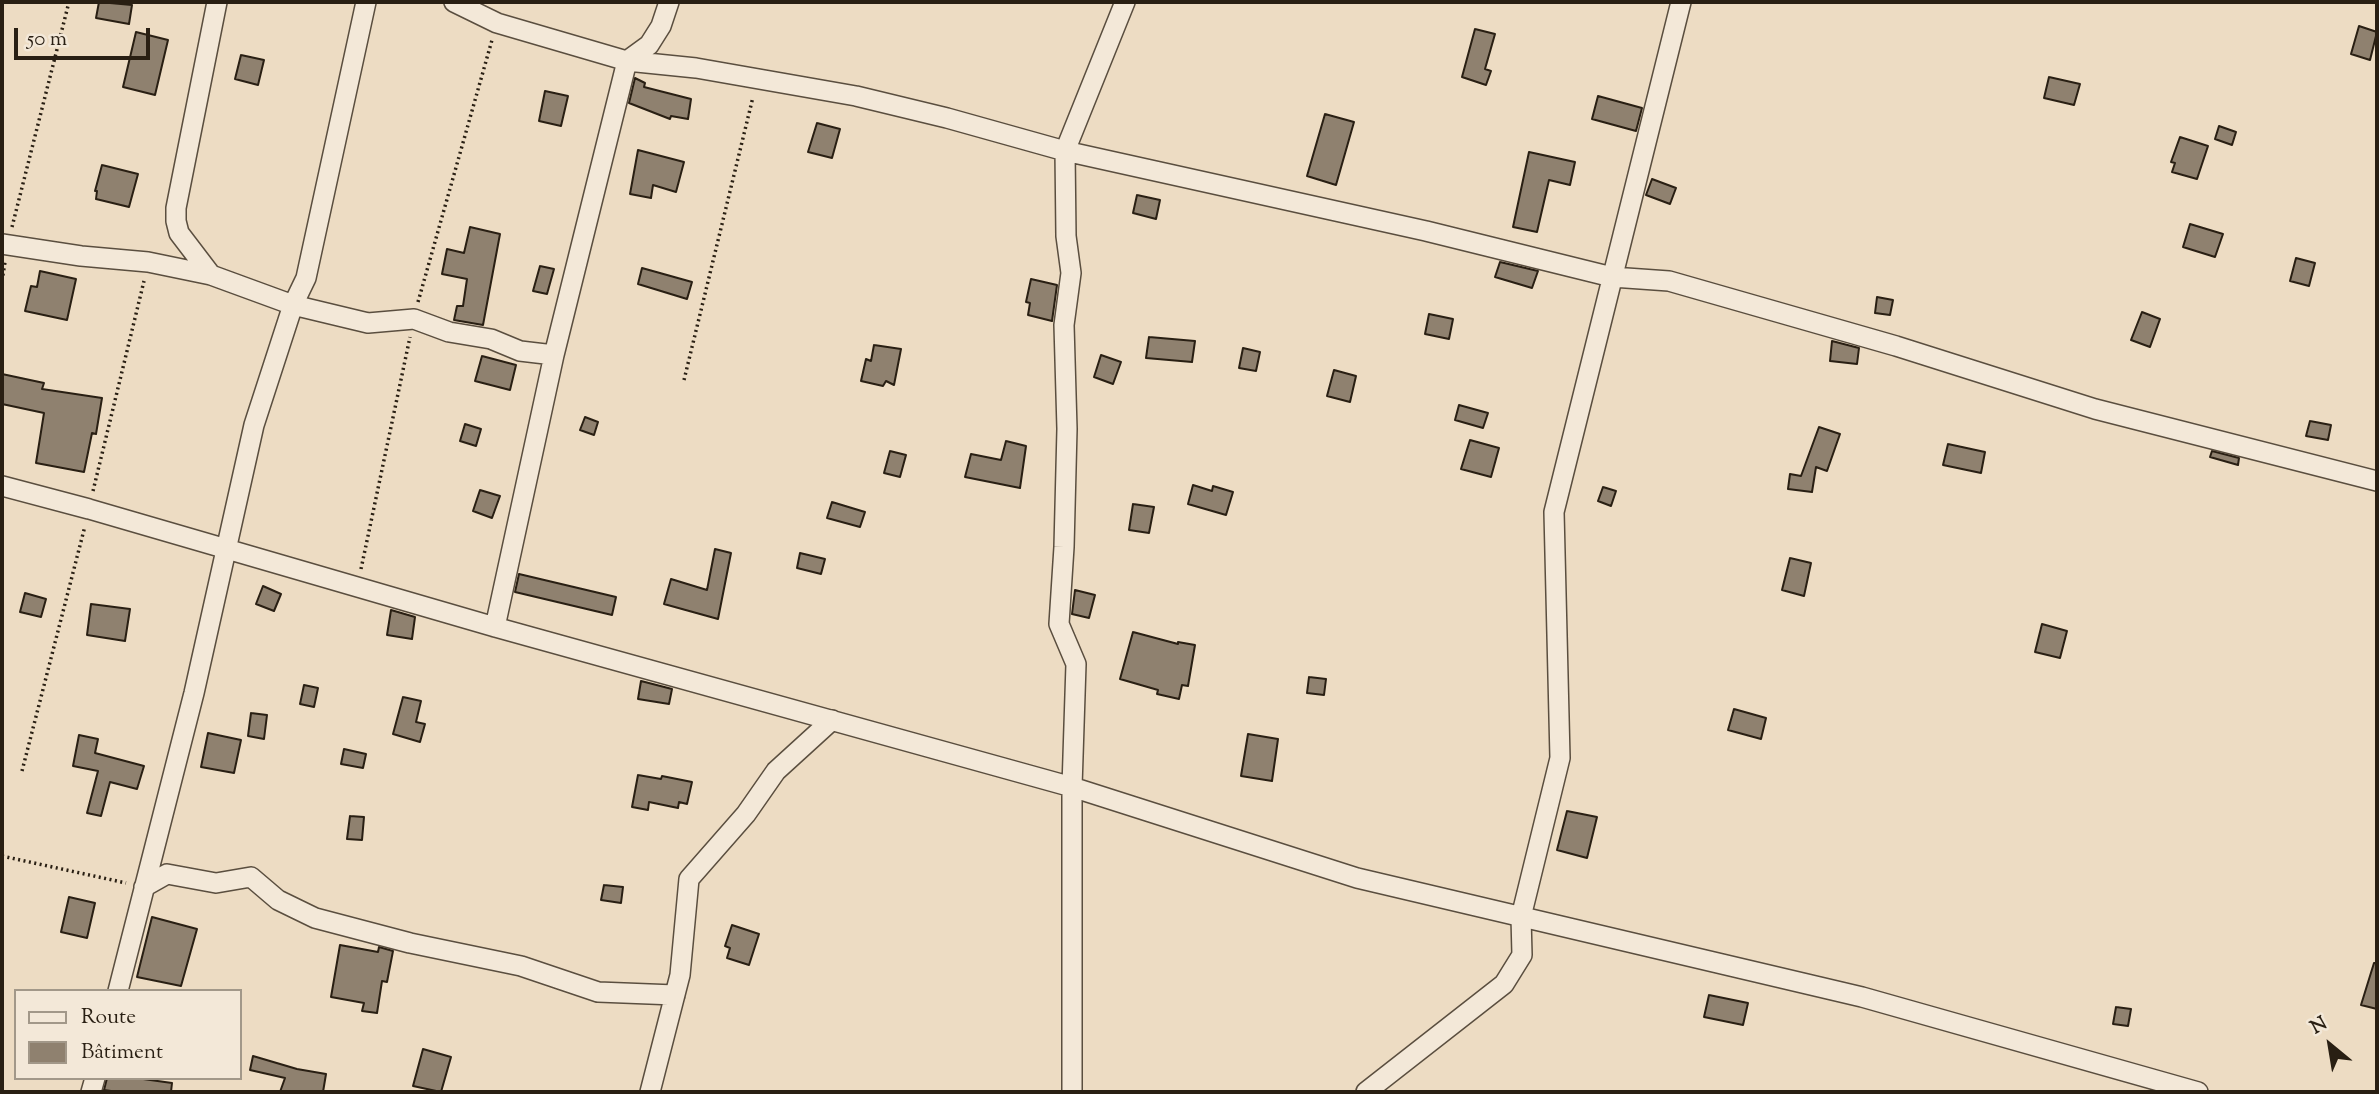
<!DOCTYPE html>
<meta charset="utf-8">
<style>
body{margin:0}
#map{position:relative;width:2379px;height:1094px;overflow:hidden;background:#eddcc3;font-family:"Sorts Mill Goudy",serif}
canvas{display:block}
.frame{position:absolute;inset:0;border:4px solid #291f13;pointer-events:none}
.legend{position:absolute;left:14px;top:989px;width:228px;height:91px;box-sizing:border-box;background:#f3e8d8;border:2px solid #a29889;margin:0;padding:9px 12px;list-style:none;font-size:21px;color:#291f13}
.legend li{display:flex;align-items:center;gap:14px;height:35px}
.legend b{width:35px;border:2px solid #a29889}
.north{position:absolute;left:2295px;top:1010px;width:70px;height:70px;-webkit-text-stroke:5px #f3e8d8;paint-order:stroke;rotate:330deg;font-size:19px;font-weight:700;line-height:28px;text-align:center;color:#291f13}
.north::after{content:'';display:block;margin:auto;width:24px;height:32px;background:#291f13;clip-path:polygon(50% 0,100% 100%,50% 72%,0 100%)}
.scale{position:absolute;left:14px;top:28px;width:136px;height:32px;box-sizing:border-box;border:4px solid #291f13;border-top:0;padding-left:9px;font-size:21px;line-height:24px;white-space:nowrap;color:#291f13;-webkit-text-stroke:5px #f3e8d8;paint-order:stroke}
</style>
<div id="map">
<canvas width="2379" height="1094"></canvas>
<div class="frame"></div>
<ul class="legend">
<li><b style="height:9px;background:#f3e8d8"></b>Route</li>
<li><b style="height:19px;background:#8f816f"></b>Bâtiment</li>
</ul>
<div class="north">N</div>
<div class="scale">50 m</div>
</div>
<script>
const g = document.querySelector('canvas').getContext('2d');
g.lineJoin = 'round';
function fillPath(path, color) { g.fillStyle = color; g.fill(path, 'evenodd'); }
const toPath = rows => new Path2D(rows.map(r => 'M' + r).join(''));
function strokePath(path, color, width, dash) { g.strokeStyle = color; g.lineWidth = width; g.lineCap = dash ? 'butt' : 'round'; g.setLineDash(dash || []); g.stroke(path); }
const building = toPath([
 [99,2,132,5,129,24,96,18,99,2],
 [2359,26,2377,32,2370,60,2351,54,2359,26],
 [1475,29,1495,34,1485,69,1491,71,1486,85,1462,77,1475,29],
 [136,32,168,40,155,95,123,87,136,32],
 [241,55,264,60,258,85,235,79,241,55],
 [2049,77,2080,84,2074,105,2044,98,2049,77],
 [635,78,645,83,644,87,691,99,688,119,671,116,670,119,629,103,635,78],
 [545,91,568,96,561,126,539,121,545,91],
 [1598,96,1642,108,1636,131,1592,119,1598,96],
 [1325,114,1354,122,1336,185,1307,176,1325,114],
 [817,123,840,129,832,158,808,152,817,123],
 [2219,126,2236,132,2232,145,2215,139,2219,126],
 [2180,137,2208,146,2197,179,2172,172,2175,163,2171,162,2180,137],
 [638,150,684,162,676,192,653,185,651,198,630,194,638,150],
 [1529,152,1575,162,1570,185,1549,180,1537,232,1513,227,1529,152],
 [102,165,138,174,129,207,96,199,97,191,95,191,102,165],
 [1652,179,1676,188,1670,204,1646,195,1652,179],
 [1137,195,1160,200,1156,219,1133,213,1137,195],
 [2190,224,2223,234,2215,257,2183,247,2190,224],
 [470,227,500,234,483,325,454,320,457,306,463,306,467,279,442,274,447,249,464,253,470,227],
 [2296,258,2315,263,2309,286,2290,281,2296,258],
 [1500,262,1538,271,1532,288,1495,277,1500,262],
 [540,266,554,269,547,294,533,291,540,266],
 [642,268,692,282,687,299,638,284,642,268],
 [40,271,76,279,67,320,25,311,31,286,37,287,40,271],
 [1031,279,1057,285,1052,321,1028,315,1030,303,1026,302,1031,279],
 [1877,297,1893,300,1890,315,1875,313,1877,297],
 [2142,312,2160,319,2150,347,2131,340,2142,312],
 [1429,314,1453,319,1449,339,1425,334,1429,314],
 [1149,337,1195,341,1192,362,1146,358,1149,337],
 [1832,341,1859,348,1857,364,1830,361,1832,341],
 [874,345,901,349,894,385,886,381,883,386,861,381,866,359,871,361,874,345],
 [1243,348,1260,352,1256,371,1239,368,1243,348],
 [1101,355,1121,362,1113,384,1094,377,1101,355],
 [482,356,516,365,510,390,475,381,482,356],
 [1334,370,1356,376,1350,402,1327,396,1334,370],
 [2,374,44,383,42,389,102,398,96,434,92,433,84,472,36,463,44,413,2,404,2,374],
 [1459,405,1488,413,1483,428,1455,420,1459,405],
 [585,417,598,422,594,435,580,430,585,417],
 [2310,421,2331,425,2328,440,2306,436,2310,421],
 [465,424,481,429,476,446,460,441,465,424],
 [1819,427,1840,434,1827,471,1816,467,1812,492,1788,489,1790,474,1801,476,1819,427],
 [1470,440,1499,448,1491,477,1461,469,1470,440],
 [1006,441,1026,446,1020,488,965,477,971,454,1001,460,1006,441],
 [1948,444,1985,452,1981,473,1943,465,1948,444],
 [890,451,906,455,900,477,884,473,890,451],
 [2212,451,2239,458,2238,465,2210,457,2212,451],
 [1193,485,1212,491,1213,486,1233,492,1226,515,1188,504,1193,485],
 [1603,487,1616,491,1611,506,1598,501,1603,487],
 [480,490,500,496,492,518,473,511,480,490],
 [832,502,865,512,860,527,827,518,832,502],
 [1133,504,1154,507,1149,533,1129,530,1133,504],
 [715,549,731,553,718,619,664,604,671,579,707,590,715,549],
 [800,553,825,559,821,574,797,568,800,553],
 [1790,558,1811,563,1804,596,1782,590,1790,558],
 [519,574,616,597,612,615,515,592,519,574],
 [263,586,281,594,274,611,256,604,263,586],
 [1075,590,1095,595,1089,618,1072,614,1075,590],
 [25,593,46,599,41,617,20,612,25,593],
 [91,604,130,609,125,641,87,635,91,604],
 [391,610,415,617,412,639,387,635,391,610],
 [2042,624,2067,631,2060,658,2035,652,2042,624],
 [1133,632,1178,644,1178,642,1195,645,1188,686,1182,685,1179,699,1157,694,1158,690,1120,679,1133,632],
 [1309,677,1326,679,1324,695,1307,693,1309,677],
 [641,681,672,689,669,704,638,699,641,681],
 [304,685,318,688,314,707,300,704,304,685],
 [403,697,421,701,416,722,425,724,420,742,393,734,403,697],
 [1734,709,1766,718,1761,739,1728,730,1734,709],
 [251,713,267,715,264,739,248,736,251,713],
 [208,733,241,740,234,773,201,767,208,733],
 [1248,734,1278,739,1272,781,1241,776,1248,734],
 [79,735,98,739,95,753,144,766,137,789,110,782,101,816,87,813,98,771,73,766,79,735],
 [344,749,366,754,363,768,341,764,344,749],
 [638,775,661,779,662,776,692,782,687,804,679,802,678,808,649,802,648,810,632,807,638,775],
 [1567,811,1597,817,1587,858,1557,850,1567,811],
 [350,816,364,817,362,840,347,839,350,816],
 [604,885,623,887,621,903,601,900,604,885],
 [69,897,95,903,87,938,61,932,69,897],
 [152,917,197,929,181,986,137,977,152,917],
 [732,925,759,934,749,965,727,958,730,948,725,946,732,925],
 [340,945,378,952,379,947,393,951,387,982,382,981,377,1013,362,1011,364,1003,331,997,340,945],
 [2374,963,2377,963,2377,1009,2361,1005,2374,963],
 [1709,995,1748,1003,1743,1025,1704,1017,1709,995],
 [2116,1007,2131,1009,2128,1026,2113,1024,2116,1007],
 [423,1049,451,1057,441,1092,413,1086,423,1049],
 [253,1056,297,1069,326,1074,323,1092,280,1092,285,1078,250,1070,253,1056],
 [107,1078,136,1078,172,1083,171,1092,118,1092,104,1090,107,1078]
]);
fillPath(building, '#8f816f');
strokePath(building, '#291f13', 2);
const minor = toPath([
 [454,2,497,23,627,61,696,68,856,96,947,118,1065,151,1426,231,1612,277,1669,281,1896,346,2095,409,2377,481],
 [2,244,81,256,148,262,211,275,293,305,368,323,414,319,449,332,491,339,520,351,554,355],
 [211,275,179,233,176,221,176,208,217,2],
 [2,486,89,509,495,627,1072,787,1357,878,1862,997,2198,1092],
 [495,627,554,355,627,61,649,45,661,26,669,2],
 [144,887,167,874,216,883,251,877,278,900,315,918,410,943,521,966,598,992,675,995],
 [118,991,194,693,254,425,293,305,306,278,366,2],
 [91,1092,95,1078],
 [650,1092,680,975,689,879,746,814,776,771,832,720],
 [1072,1092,1072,787,1076,664,1059,624,1064,547,1067,429,1064,325,1071,273,1066,236,1065,151,1125,2],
 [1366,1092,1504,984,1522,955,1521,917,1560,758,1554,512,1681,2]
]);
strokePath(minor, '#5a4e3f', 22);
strokePath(toPath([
 [12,227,69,2],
 [2,281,5,262],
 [418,302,492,40],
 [684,380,753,97],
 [93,491,144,281],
 [361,569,410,337],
 [22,771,85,526],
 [2,856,126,883]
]), '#291f13', 3.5, [2, 3.5]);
strokePath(minor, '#f3e8d8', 19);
</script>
